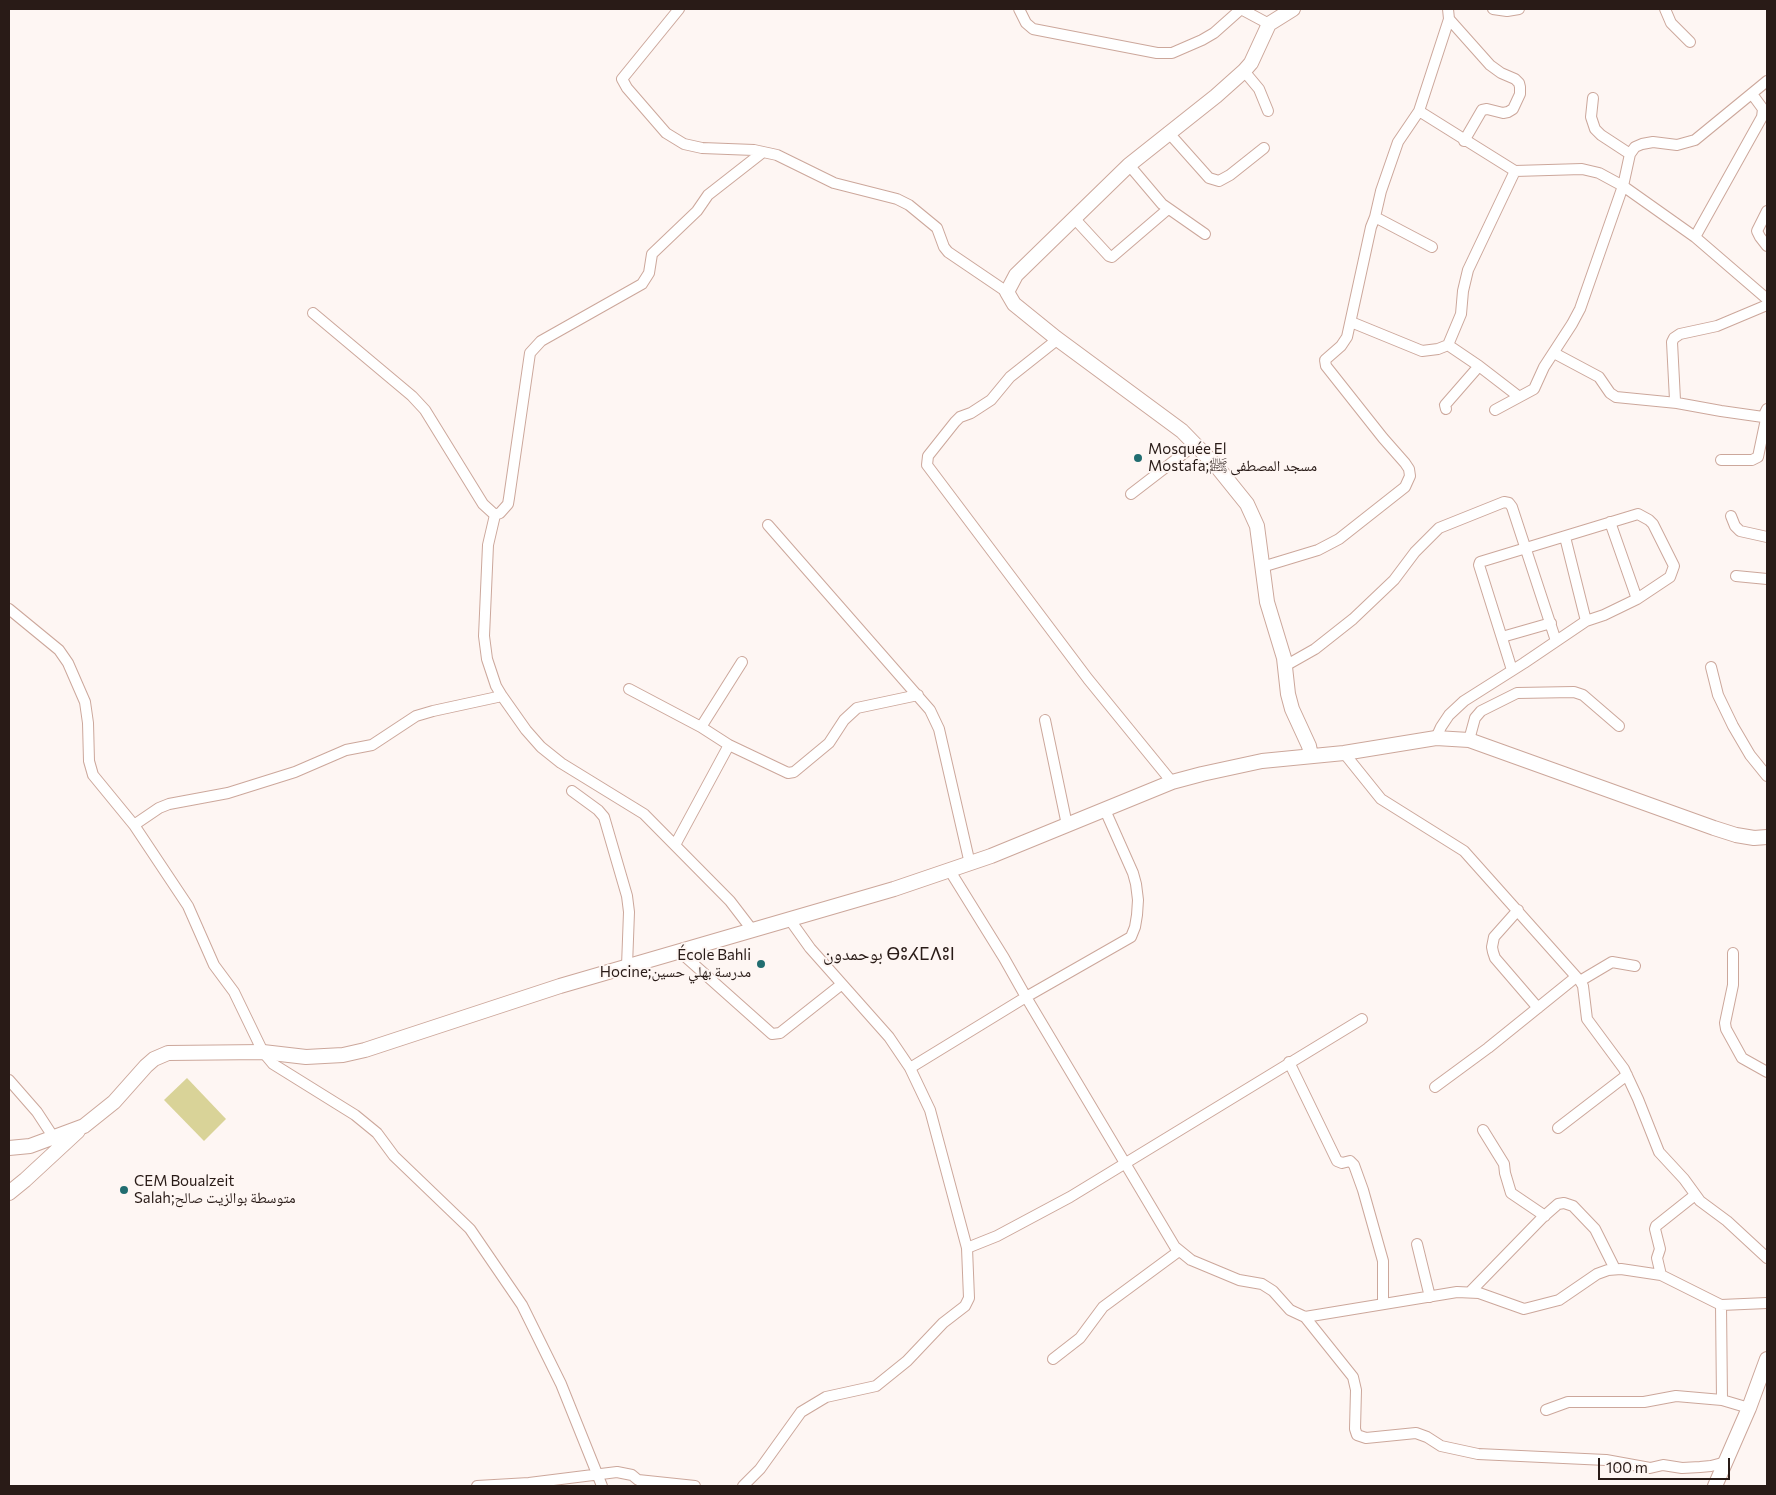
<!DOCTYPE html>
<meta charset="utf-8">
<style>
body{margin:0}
#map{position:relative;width:1776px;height:1495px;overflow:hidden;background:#fef6f3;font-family:Commissioner,sans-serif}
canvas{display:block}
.frame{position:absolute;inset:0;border:10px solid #291b17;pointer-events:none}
.scale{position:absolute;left:1598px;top:1458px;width:132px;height:22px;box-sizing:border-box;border:2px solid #291b17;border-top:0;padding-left:6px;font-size:15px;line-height:18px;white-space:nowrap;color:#291b17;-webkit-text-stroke:4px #fef6f3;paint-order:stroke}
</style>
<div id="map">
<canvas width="1776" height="1495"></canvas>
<div class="frame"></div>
<div class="scale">100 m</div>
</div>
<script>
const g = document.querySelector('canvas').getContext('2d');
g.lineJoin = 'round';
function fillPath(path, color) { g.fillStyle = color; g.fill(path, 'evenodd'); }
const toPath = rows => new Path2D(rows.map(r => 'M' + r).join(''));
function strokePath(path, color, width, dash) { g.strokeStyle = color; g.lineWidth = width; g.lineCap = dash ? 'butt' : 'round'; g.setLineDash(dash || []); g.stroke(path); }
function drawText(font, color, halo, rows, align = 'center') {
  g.font = font + ' Commissioner,"Noto Naskh Arabic","Noto Sans Tifinagh",sans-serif'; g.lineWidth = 4; g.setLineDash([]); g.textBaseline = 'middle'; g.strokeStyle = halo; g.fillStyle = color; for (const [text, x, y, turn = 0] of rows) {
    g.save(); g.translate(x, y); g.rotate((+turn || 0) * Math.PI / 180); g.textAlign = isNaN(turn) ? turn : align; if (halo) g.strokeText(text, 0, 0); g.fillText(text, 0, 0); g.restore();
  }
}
fillPath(toPath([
 [187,1078,226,1119,204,1141,164,1100]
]), '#d9d398');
const street = toPath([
 [679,9,622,79,627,88,666,133,684,144,702,148,754,150,777,155,834,183,897,199,909,205,937,228,944,247,948,252,1007,292],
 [1019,9,1026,23,1033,29,1157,53,1172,53,1202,40,1214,33,1241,9,1269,24],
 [1493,9,1507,11,1519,9],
 [1665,9,1671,23,1690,42],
 [1449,19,1490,65,1501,73,1515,79,1519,83,1520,87,1520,94,1513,109,1508,112,1503,113,1487,109,1482,110,1464,141],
 [1244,71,1259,89,1268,111],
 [1593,98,1591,117,1595,129,1601,135,1630,154],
 [1419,111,1515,171,1582,169,1599,173,1623,186,1695,237,1767,299],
 [1168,132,1209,178,1219,181,1230,175,1264,148],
 [1129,165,1162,204,1205,234],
 [1767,211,1757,231,1760,237,1767,246],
 [1375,217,1432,247],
 [1074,218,1109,256,1112,257,1168,209],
 [1695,237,1762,117,1763,109,1752,94],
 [313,313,412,396,425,410,483,504,495,515],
 [1351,322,1422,351,1438,349,1448,345,1479,366,1518,396],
 [1058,339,1010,377,991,400,971,413,960,417,955,422,928,456,927,465,1088,679,1172,782],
 [1448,345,1461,314,1463,291,1468,270,1515,171],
 [1554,353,1599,377,1610,393,1616,397,1677,403,1721,411,1763,417,1767,409],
 [1677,403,1675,400,1672,342,1674,338,1680,334,1717,326,1767,305],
 [1446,409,1445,405,1479,366],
 [1495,410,1534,389,1544,367,1572,324,1580,309,1623,186,1630,154,1635,147,1642,144,1653,142,1677,145,1695,140,1767,81],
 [1721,460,1752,460,1758,457,1766,419],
 [1131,494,1196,444],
 [1731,516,1735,526,1740,531,1767,537],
 [1610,522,1637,599],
 [768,525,930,710,939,729,970,864],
 [1565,537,1586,621],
 [1262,567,1318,550,1339,539,1405,487,1410,476,1409,469,1405,463,1383,438,1326,366,1325,360,1341,346,1347,337,1371,227,1375,217,1381,191,1398,142,1419,111,1449,19,1448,9],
 [1736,576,1767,579],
 [9,609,59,650,68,663,85,702,88,723,89,761,93,775,134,825,188,906,214,965,234,992,263,1052,273,1064,355,1115,377,1133,394,1156,470,1229,522,1305,561,1384,602,1486],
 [1502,637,1551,623],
 [1285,666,1315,649,1353,619,1394,580,1415,552,1439,528,1504,502,1509,503,1512,507,1556,641],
 [1711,667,1718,695,1733,726,1750,755,1767,776],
 [629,689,701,727,729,745,788,773,794,772,829,743,844,720,857,708,918,695],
 [1045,720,1067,825],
 [701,727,742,662],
 [1436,738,1441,727,1449,715,1464,701,1524,663,1586,621,1604,615,1637,599,1670,577,1674,566,1653,524,1649,520,1638,514,1480,562,1479,565,1512,670],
 [1469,740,1475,718,1481,711,1517,693,1574,692,1583,695,1619,726],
 [1344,753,1381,799,1464,851,1580,981,1583,986,1587,1019,1624,1069,1638,1099,1659,1152,1684,1179,1700,1201,1727,1221,1767,1258],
 [572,791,598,810,604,817,627,896,629,912,627,966],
 [134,825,159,808,169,804,228,793,295,772,346,750,372,745,416,716,433,711,502,696],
 [675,845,729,745],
 [950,871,1004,958,1026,997,1175,1247,1191,1260,1239,1280,1262,1284,1273,1291,1290,1310,1305,1317,1457,1292,1479,1293,1524,1309,1559,1300,1597,1274,1608,1270,1621,1269,1661,1275,1721,1305,1767,1303],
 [1518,910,1494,937,1492,947,1493,952,1495,958,1538,1008],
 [753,931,730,901,644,814,561,763,541,747,526,730,502,696,496,686,487,659,484,636,488,545,495,515,500,513,508,504,509,498,530,353,541,341,642,284,649,273,652,254,697,211,708,195,763,152],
 [680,952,772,1034,780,1033,842,984],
 [1733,953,1733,985,1725,1023,1726,1029,1742,1058,1767,1072],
 [1580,981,1612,962,1635,966],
 [1289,1062,1337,1161,1342,1163,1350,1161,1354,1165,1363,1190,1383,1261,1383,1304],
 [910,1068,1026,997,1131,937,1135,927,1137,915,1138,900,1136,884,1133,873,1105,810],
 [9,1080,37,1112,54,1138],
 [1435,1087,1488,1048,1576,977],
 [1558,1128,1627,1075],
 [1483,1130,1504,1164,1505,1173,1511,1193,1545,1216],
 [1417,1244,1430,1297],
 [967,1248,997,1236,1070,1197,1362,1019],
 [1661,1275,1657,1258,1660,1249,1655,1229,1656,1226,1695,1195],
 [1470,1292,1542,1218,1558,1204,1564,1203,1573,1206,1595,1229,1615,1269],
 [1721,1305,1722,1400,1749,1408],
 [1305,1317,1353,1377,1356,1390,1355,1429,1357,1435,1366,1438,1416,1433,1427,1437,1441,1446,1478,1454,1606,1460,1650,1468,1663,1465,1682,1468,1700,1467,1711,1466,1726,1462],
 [1053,1359,1080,1338,1103,1307,1179,1251],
 [1546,1410,1568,1402,1644,1402,1676,1396,1722,1400],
 [477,1486,529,1483,617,1472,632,1475,638,1480,695,1486],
 [743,1486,760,1469,801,1412,826,1397,876,1386,907,1361,943,1323,965,1306,969,1298,967,1248,930,1110,910,1068,889,1037,810,948,790,920]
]);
const secondary = toPath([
 [1293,9,1269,24,1251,63,1244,71,1216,96,1129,165,1016,275,1007,292,1014,304,1056,338,1182,431,1218,468,1247,504,1257,526,1267,602,1284,658,1288,694,1292,709,1309,746,1311,756],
 [9,1148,30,1146,84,1126,114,1102,146,1066,154,1059,168,1053,263,1052,306,1057,343,1055,365,1050,560,986,894,889,991,856,1172,782,1202,774,1262,761,1344,753,1436,738,1469,740,1714,828,1736,835,1754,838,1767,837],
 [9,1193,25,1180,78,1131],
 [1715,1486,1749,1408,1767,1359]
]);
strokePath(street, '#cca79b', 12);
strokePath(secondary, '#cca79b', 16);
strokePath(street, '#fff', 10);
strokePath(secondary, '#fff', 14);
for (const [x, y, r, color] of [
 [1138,458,5,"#216d70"],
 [761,964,5,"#216d70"],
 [124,1190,5,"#216d70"]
]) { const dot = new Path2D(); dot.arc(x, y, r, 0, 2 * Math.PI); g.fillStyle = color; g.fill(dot); strokePath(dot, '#fef6f3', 2); }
drawText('15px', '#291b17', '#fef6f3', [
 ["Mosquée El",1148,449],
 ["Mostafa;مسجد المصطفى ﷺ",1148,466],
 ["École Bahli",751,955,"right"],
 ["Hocine;مدرسة بهلي حسين",751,972,"right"],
 ["CEM Boualzeit",134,1181],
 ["Salah;متوسطة بوالزيت صالح",134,1198]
], 'left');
drawText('18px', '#291b17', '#fef6f3', [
 ["بوحمدون ⴱⵓⵃⵎⴷⵓⵏ",889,954]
]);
</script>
